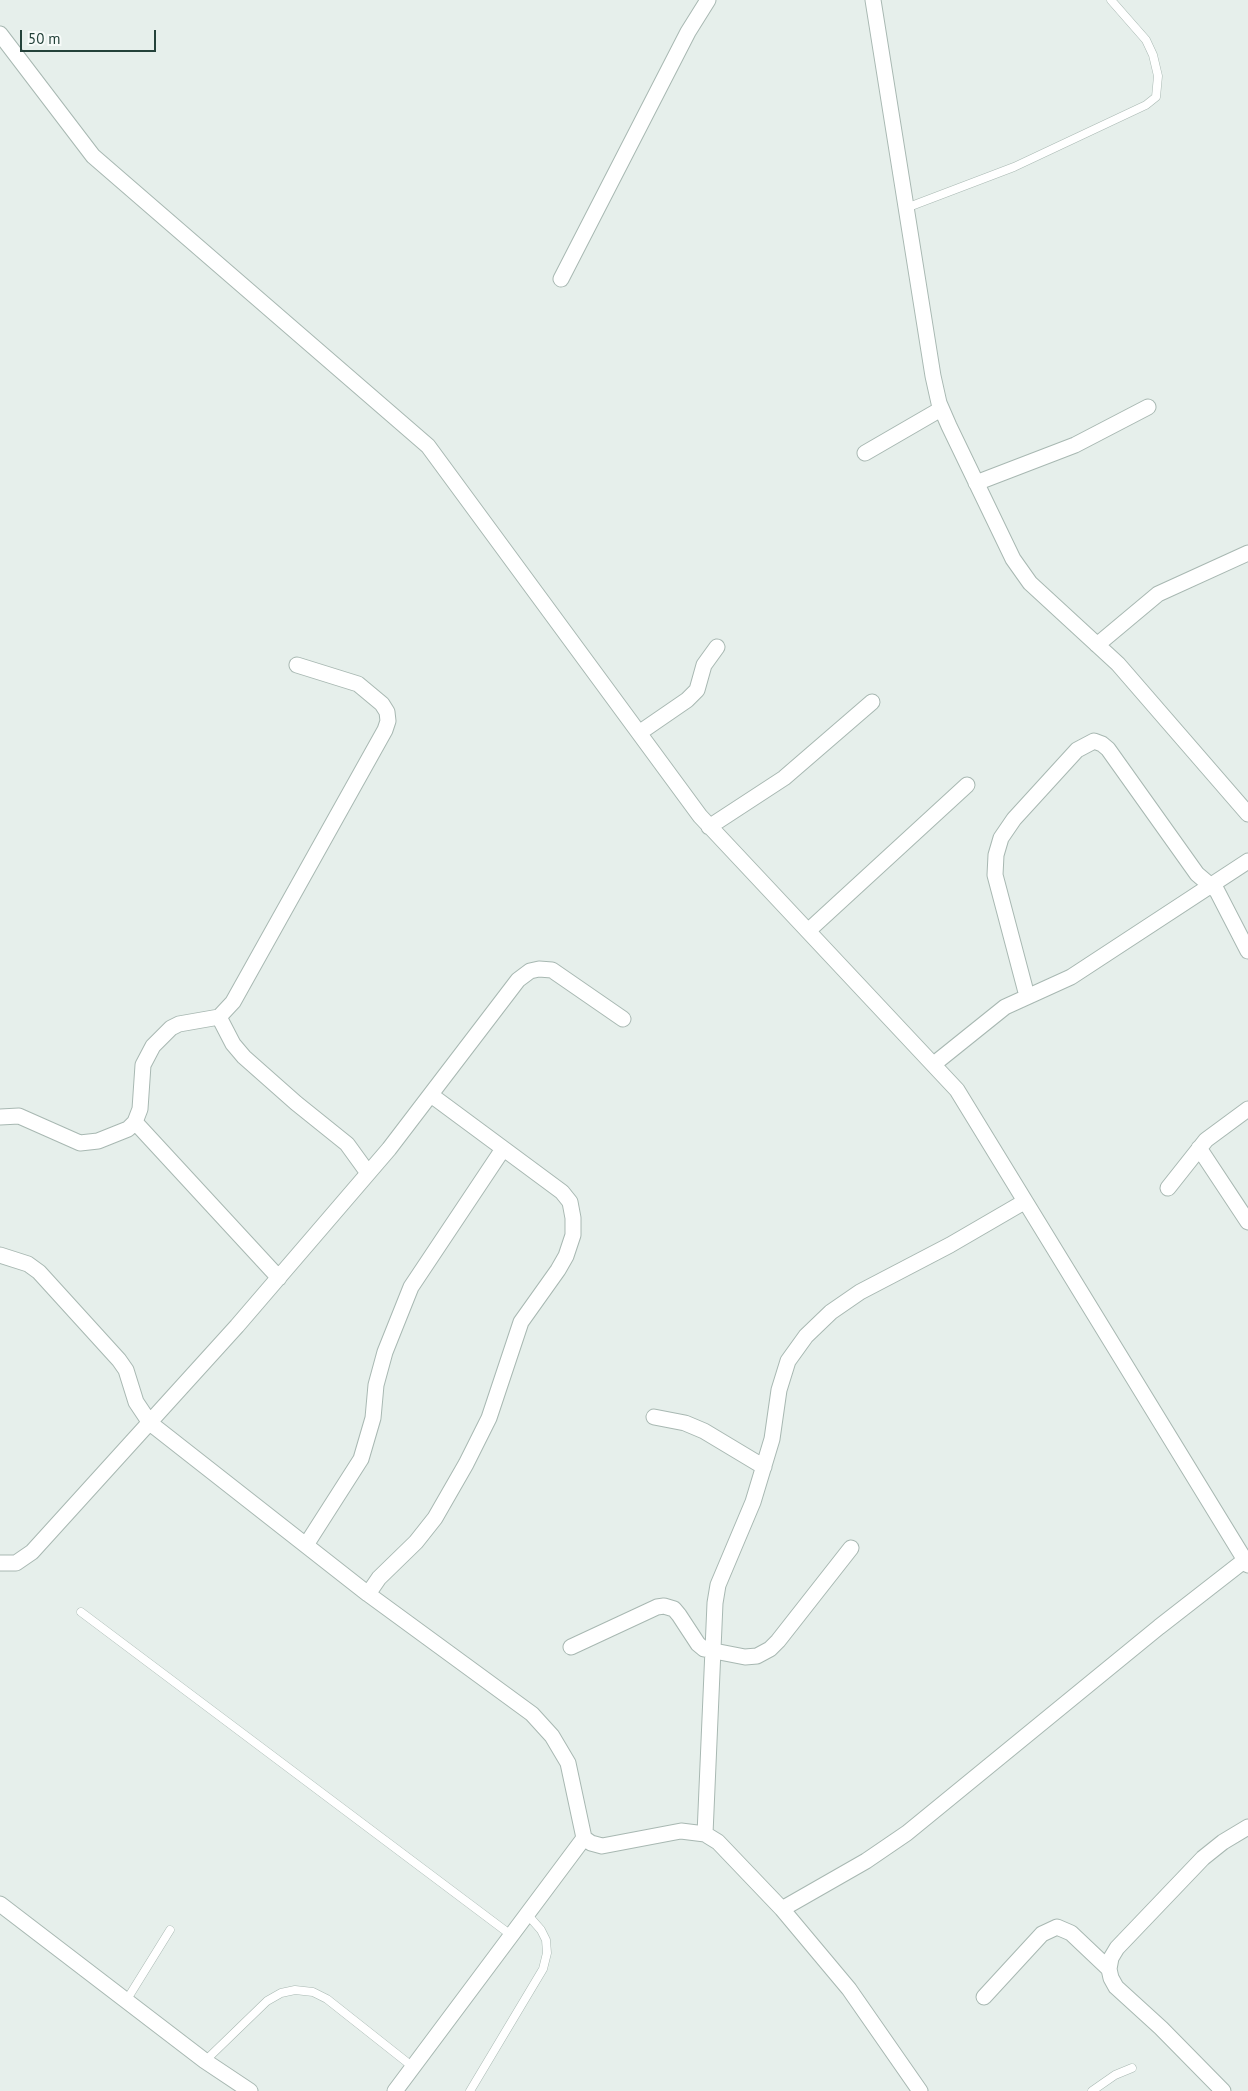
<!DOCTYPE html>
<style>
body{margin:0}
#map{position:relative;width:1248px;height:2091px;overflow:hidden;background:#e6efeb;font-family:"PT Sans",sans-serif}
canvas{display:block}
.scale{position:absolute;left:20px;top:30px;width:136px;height:22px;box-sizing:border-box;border:2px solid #24423a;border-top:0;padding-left:6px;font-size:15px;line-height:18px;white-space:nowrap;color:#24423a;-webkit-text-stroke:4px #f7fbf9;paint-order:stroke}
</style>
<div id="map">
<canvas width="1248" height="2091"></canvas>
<div class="scale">50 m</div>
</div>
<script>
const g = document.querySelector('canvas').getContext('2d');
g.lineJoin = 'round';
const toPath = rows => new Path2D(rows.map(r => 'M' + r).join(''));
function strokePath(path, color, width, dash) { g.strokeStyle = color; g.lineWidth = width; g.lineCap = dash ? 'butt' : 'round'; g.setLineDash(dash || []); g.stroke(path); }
const lane = toPath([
 [906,208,1014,167,1146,105,1156,97,1158,76,1153,55,1146,40,1111,0],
 [81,1612,511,1935],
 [126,2001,170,1930],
 [205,2061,267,2001,281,1993,295,1990,313,1992,327,1999,413,2067],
 [470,2091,543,1969,547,1953,546,1940,541,1930,527,1914],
 [1092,2091,1115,2075,1132,2068]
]);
const street = toPath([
 [873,0,933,376,939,403,949,426,1013,559,1030,583,1118,664,1248,814],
 [0,34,93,156,428,446,700,816,957,1090,1248,1565],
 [561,279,688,32,708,0],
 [865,453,941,409],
 [976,483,1075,445,1148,407],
 [1097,645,1158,594,1248,553],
 [639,733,687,700,697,690,704,665,717,647],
 [709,827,784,778,872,702],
 [808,931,967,785],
 [1027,996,995,875,996,855,1001,838,1014,819,1077,750,1094,741,1102,744,1108,749,1197,874,1217,891,1248,951],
 [219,1017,233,1044,244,1057,296,1103,347,1144,368,1173],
 [934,1064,1005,1007,1071,977,1248,861],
 [0,1117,19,1116,80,1143,98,1141,128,1129,135,1122,140,1109,143,1065,153,1046,171,1028,179,1024,219,1017,233,1002,385,730,388,721,387,712,382,704,358,684,297,665],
 [135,1122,279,1278],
 [1199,1148,1248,1222],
 [1168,1188,1206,1140,1248,1109],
 [0,1255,28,1264,39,1272,119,1360,126,1370,136,1402,150,1423,368,1594,532,1714,552,1736,568,1763,584,1838,591,1843,602,1846,681,1831,705,1834,718,1842,782,1909,849,1989,920,2091],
 [654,1417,685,1423,704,1431,764,1467],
 [306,1545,361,1459,373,1418,376,1385,385,1352,411,1287,503,1149],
 [0,1563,16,1563,32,1552,237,1326,389,1149,518,980,530,971,539,969,552,970,623,1019],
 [368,1594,379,1578,416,1542,435,1518,466,1464,489,1418,521,1322,558,1270,566,1256,573,1235,573,1218,570,1202,562,1192,431,1095],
 [571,1647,657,1607,664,1606,674,1609,679,1615,698,1644,704,1649,745,1657,757,1656,770,1649,778,1641,851,1548],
 [705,1834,715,1603,718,1585,753,1502,772,1439,779,1390,788,1361,806,1336,831,1312,860,1292,950,1245,1024,1202],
 [0,1904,205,2061,250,2091],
 [782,1909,866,1861,907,1833,1159,1627,1245,1560],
 [984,1997,1042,1934,1057,1927,1071,1933,1109,1969],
 [395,2091,584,1838],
 [1223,2091,1161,2028,1116,1987,1111,1978,1109,1969,1111,1958,1117,1948,1203,1858,1223,1842,1248,1827]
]);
strokePath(lane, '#a8b8b2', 9);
strokePath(street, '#a8b8b2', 17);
strokePath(lane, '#fff', 8);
strokePath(street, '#fff', 15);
</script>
